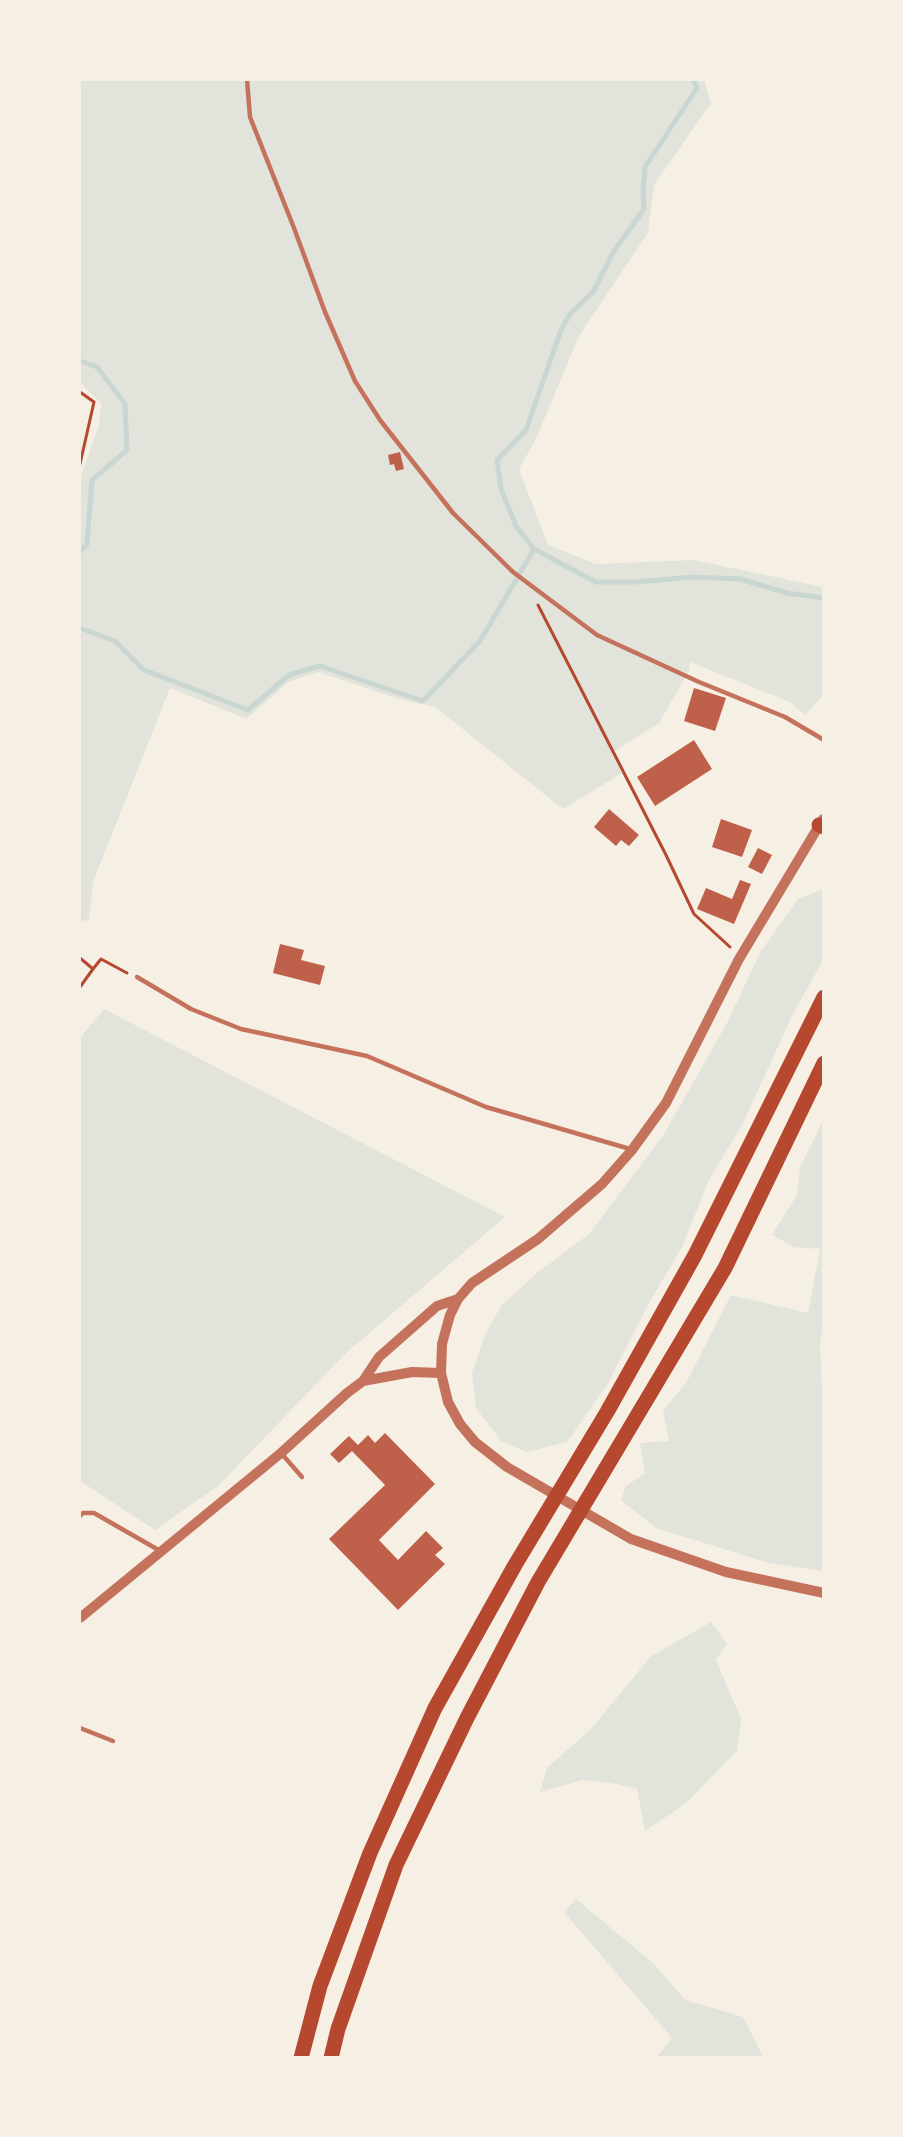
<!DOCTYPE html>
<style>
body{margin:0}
#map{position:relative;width:903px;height:2137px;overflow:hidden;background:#f6efe4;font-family:"Sofia Sans Condensed",sans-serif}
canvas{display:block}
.frame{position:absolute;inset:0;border:81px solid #f6efe4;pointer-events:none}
</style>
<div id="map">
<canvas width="903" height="2137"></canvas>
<div class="frame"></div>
</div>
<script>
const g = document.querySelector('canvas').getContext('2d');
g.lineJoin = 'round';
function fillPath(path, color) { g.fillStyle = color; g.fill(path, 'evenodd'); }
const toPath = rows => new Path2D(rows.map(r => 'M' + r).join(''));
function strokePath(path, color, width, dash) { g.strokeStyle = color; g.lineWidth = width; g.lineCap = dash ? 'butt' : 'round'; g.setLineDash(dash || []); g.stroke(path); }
fillPath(toPath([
 [80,80,704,80,711,103,654,185,648,233,579,336,536,439,519,469,548,545,596,564,694,560,823,587,823,695,805,715,790,702,690,662,689,671,659,723,612,753,622,773,563,809,435,707,399,699,318,672,289,682,246,719,170,688,93,882,89,919,80,922,80,479,99,425,101,403,80,383],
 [823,889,823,960,792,1016,742,1125,709,1180,682,1247,648,1305,607,1385,567,1442,526,1452,501,1441,476,1408,472,1373,485,1335,501,1306,537,1273,589,1234,664,1134,727,1023,761,951,798,899],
 [104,1009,505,1217,346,1353,218,1486,155,1530,80,1481,80,1038],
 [823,1121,824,1321,820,1341,824,1441,823,1571,769,1563,656,1528,621,1500,626,1486,645,1473,640,1443,669,1441,663,1411,687,1381,731,1295,808,1313,820,1249,794,1247,772,1235,797,1195,800,1167],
 [711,1622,727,1644,716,1660,741,1719,737,1751,686,1803,645,1831,637,1789,612,1783,582,1780,540,1792,547,1768,593,1727,650,1657],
 [576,1899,653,1963,685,2000,743,2017,763,2057,657,2057,672,2038,564,1912]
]), '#e2e4dc');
strokePath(toPath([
 [80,361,97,367,125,404,127,450,92,480,87,544,80,551],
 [534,549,596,582,636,582,694,577,740,579,787,593,824,598],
 [80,628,115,641,144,670,248,710,289,675,320,666,423,701,480,641,534,549,516,526,501,489,497,460,526,430,561,330,570,314,593,292,614,251,644,209,643,190,645,167,697,88,694,80]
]), '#c9d6d2', 5);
fillPath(toPath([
 [400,452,404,469,396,471,394,464,390,465,388,455],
 [694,688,726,698,715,731,684,721],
 [694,740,712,769,655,806,637,777],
 [609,809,639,835,629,846,621,840,616,846,594,827],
 [721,819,752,830,742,857,712,847],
 [758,848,772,855,762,874,748,867],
 [740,880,751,884,734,924,697,909,706,888,732,899],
 [280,944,304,950,301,960,325,966,320,985,273,973],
 [385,1433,435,1484,379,1540,398,1560,426,1531,443,1548,435,1555,445,1564,398,1610,329,1539,385,1485,352,1451,339,1463,330,1454,349,1436,358,1445,368,1435,375,1443]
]), '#bf614a');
strokePath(toPath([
 [80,392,94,402,80,464],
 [538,605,666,855,694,914,730,947],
 [80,958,93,969,101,959,127,973],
 [80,987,93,969]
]), '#b5482f', 3);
strokePath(toPath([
 [247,80,250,117,294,228,325,312,355,381,380,420,453,513,513,572,597,635,699,682,785,717,824,740],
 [137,977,191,1009,241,1029,367,1056,486,1107,630,1149],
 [281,1453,302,1477],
 [80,1516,83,1513,94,1513,162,1552],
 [80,1728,113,1741]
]), '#c5725c', 4.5);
strokePath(toPath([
 [823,819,739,959,666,1103,632,1150,602,1184,538,1239,472,1283,458,1299,450,1315,442,1344,441,1373,448,1402,460,1424,475,1442,507,1467,631,1539,726,1572,824,1593],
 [363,1381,379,1357,437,1306,458,1299],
 [80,1618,281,1453,347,1393,363,1381,412,1372,441,1373]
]), '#c5725c', 10);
strokePath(toPath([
 [819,825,824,827],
 [301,2058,320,1986,370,1853,435,1708,515,1565,607,1412,695,1255,824,997],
 [331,2058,338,2029,396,1865,467,1718,538,1582,725,1268,824,1063]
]), '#b5482f', 15);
</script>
